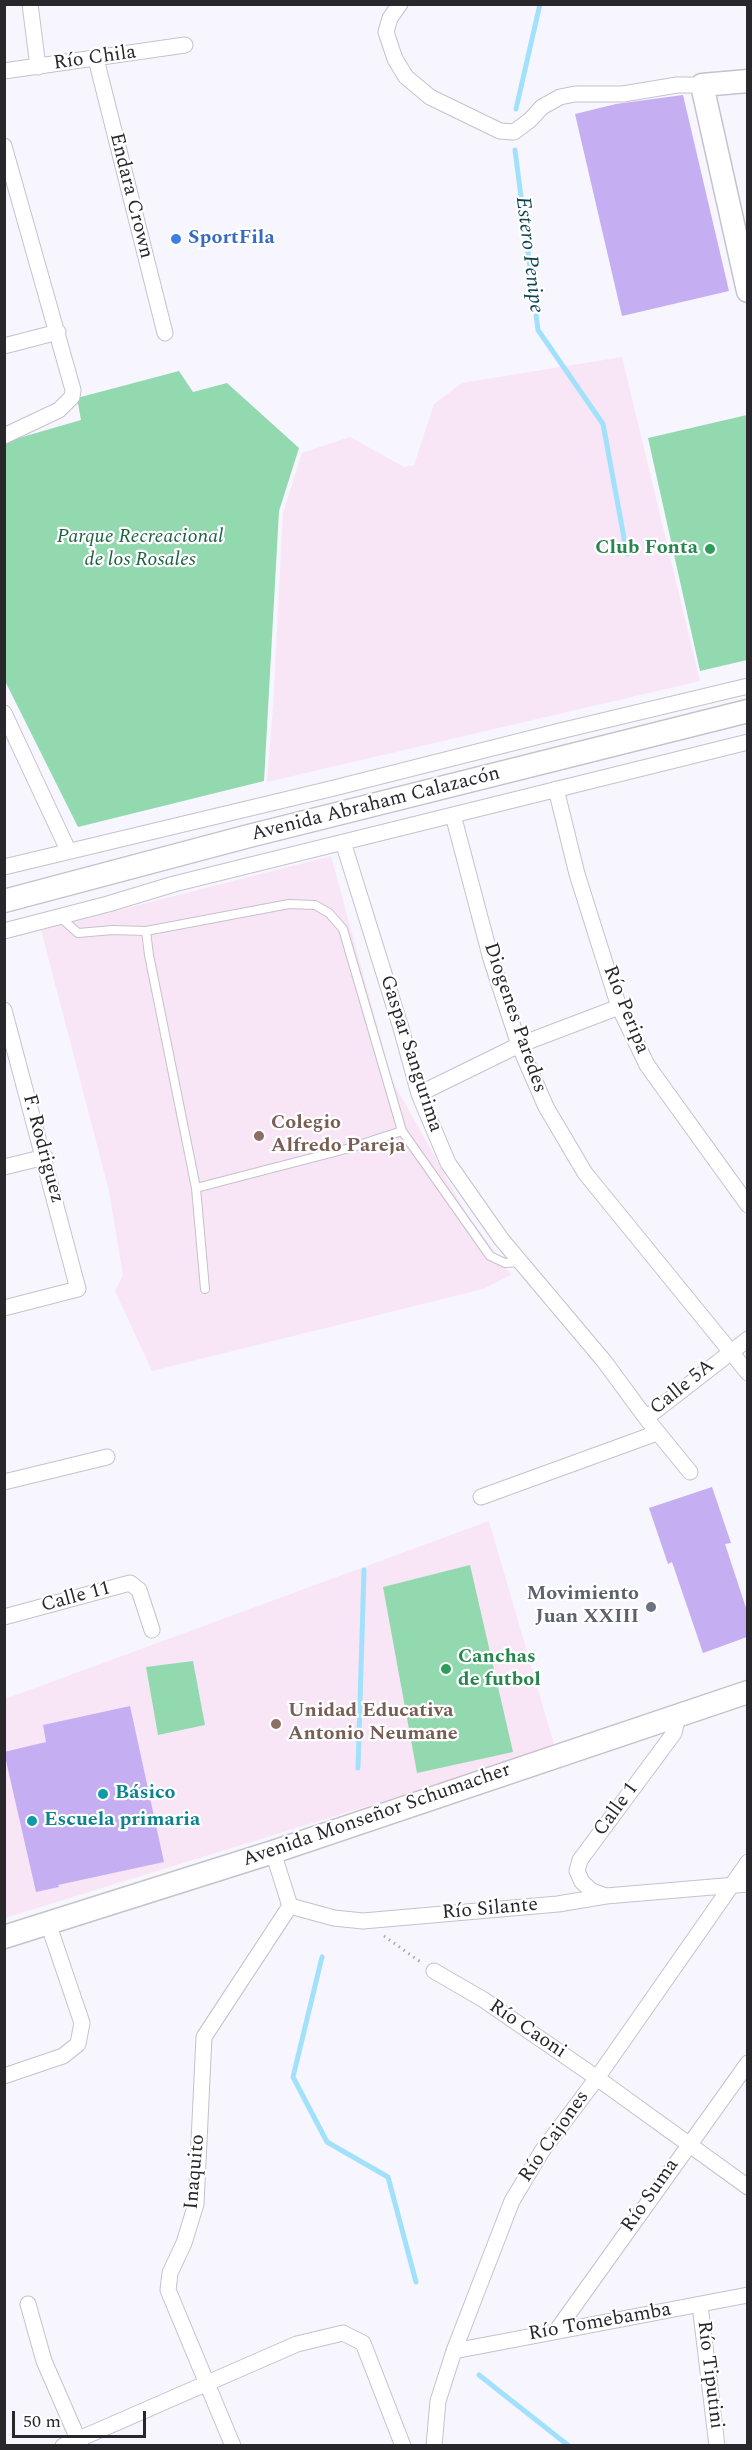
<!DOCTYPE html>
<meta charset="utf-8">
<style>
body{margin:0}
#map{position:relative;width:752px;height:2450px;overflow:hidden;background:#f7f5fe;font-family:Spectral,serif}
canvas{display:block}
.frame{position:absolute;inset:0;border:6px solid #28272b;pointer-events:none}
.scale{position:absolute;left:12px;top:2411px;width:134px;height:27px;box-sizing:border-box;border:3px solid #28272b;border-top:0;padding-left:8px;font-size:18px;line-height:21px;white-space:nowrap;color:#28272b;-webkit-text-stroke:4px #fff;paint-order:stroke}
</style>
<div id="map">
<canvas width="752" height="2450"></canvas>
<div class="frame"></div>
<div class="scale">50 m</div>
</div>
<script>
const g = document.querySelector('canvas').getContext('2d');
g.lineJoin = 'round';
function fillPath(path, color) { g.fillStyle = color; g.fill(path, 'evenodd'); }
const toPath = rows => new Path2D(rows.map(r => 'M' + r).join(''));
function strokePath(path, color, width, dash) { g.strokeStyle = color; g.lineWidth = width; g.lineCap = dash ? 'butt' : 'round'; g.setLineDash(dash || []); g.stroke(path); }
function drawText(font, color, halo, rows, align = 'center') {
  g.font = font + ' Spectral,serif'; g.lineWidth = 4.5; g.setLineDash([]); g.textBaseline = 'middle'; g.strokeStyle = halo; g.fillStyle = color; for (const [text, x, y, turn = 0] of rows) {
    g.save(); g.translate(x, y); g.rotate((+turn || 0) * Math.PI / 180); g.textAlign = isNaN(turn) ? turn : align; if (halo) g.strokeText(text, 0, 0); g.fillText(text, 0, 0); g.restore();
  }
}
fillPath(toPath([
 [622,357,700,681,267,782,273,707,283,513,302,453,350,437,404,467,414,465,434,404,462,383],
 [331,856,392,1080,465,1211,511,1275,483,1289,152,1371,115,1291,123,1275,109,1191,41,930],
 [489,1521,555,1748,5,1918,5,1699]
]), '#f8e6f7');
fillPath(toPath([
 [179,371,193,392,227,383,299,448,279,511,264,781,78,827,5,681,5,442,81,420,77,398],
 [747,415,747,660,700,671,648,438],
 [470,1565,513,1752,417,1773,383,1587],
 [193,1661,205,1725,158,1735,146,1667]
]), '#93d9b0');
strokePath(toPath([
 [516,109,540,4],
 [515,150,538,330,603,424,627,554],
 [358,1768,364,1570],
 [322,1957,293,2077,327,2142,388,2177,416,2282],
 [479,2375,569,2446]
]), '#a2e1fc', 5);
fillPath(toPath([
 [683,95,729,291,622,316,575,114,616,104],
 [712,1487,731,1543,725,1544,747,1611,747,1637,703,1653,672,1562,668,1564,649,1508],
 [130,1706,164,1862,58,1885,59,1887,36,1892,4,1752,46,1742,43,1725]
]), '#c5aef2');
const lane = toPath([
 [60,917,78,933,113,930,146,931,149,955,196,1188,205,1289],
 [146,931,289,904,315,905,329,913,343,929,402,1131,350,1148,196,1188],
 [402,1131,490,1256,505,1263,521,1262]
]);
const street = toPath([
 [30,4,38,67],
 [400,4,390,18,386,32,395,59,406,77,430,97,500,131,514,132,530,120,542,107,560,97,575,94,623,94,677,85,702,85],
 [96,59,165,333],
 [4,71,185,45],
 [4,146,73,390,72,397,59,410,4,436],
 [4,346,58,332],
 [4,713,68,850],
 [556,789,577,874,619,1007,647,1065,748,1205],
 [453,815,491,959,519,1045,546,1107,585,1173,748,1373],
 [343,842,401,1028,419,1094,448,1163,502,1240,604,1361,646,1418],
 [4,867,330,789,556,732,748,686],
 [4,931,108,904,174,884,748,742],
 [4,1010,78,1289,4,1308],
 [419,1094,519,1045,619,1007],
 [4,1167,45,1157],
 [690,1472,646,1418,748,1339],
 [4,1482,107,1457],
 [481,1497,657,1433],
 [4,1617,130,1583,139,1590,152,1630],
 [273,1852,290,1906,334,1918,363,1921,558,1904,606,1896,748,1884],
 [606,1896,592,1891,582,1882,577,1871,580,1860,674,1733,676,1725,674,1716],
 [434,1971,484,2000,597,2078,748,2187],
 [4,2076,63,2056,78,2044,82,2023,48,1923],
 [28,2304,44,2361,81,2446],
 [700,2305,717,2446],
 [557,2330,748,2063],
 [454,2351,748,2295],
 [63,2446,297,2344,343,2333,363,2343,403,2446],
 [233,2446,168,2290,170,2273,184,2243,196,2204,204,2037,290,1906],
 [434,2446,438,2401,454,2351,512,2201,542,2151,597,2078,748,1862]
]);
const secondary = toPath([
 [748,81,702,85,748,291],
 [4,901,249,836,748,711],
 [4,1937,273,1852,748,1692]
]);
strokePath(lane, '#c5c2cb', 10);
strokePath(street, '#c5c2cb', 17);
strokePath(secondary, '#c5c2cb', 25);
strokePath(toPath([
 [384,1936,422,1963]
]), '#a8a7ae', 3, [1.5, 4.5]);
strokePath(lane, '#fff', 8);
strokePath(street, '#fff', 15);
strokePath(secondary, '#fff', 22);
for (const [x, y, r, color] of [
 [176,239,6,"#3f7fe0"],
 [710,549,6,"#2e9e5b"],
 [259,1136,6,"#8d6e63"],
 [651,1607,6,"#6b7280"],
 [446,1669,6,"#2e9e5b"],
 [276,1724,6,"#8d6e63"],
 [103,1794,6,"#0f9aa8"],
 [32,1821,6,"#0f9aa8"]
]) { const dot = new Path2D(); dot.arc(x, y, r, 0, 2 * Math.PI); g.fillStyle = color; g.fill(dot); strokePath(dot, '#fff', 2); }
drawText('20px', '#28272b', '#fff', [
 ["Río Chila",95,59,-8],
 ["Endara Crown",130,196,76],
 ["Avenida Abraham Calazacón",376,805,-14],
 ["Río Peripa",625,1010,68],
 ["Diogenes Paredes",514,1018,71],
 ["Gaspar Sangurima",410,1054,72],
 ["F. Rodriguez",42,1149,75],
 ["Calle 5A",683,1388,-39],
 ["Calle 11",76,1598,-15],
 ["Calle 1",617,1810,-54],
 ["Avenida Monseñor Schumacher",377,1816,-19],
 ["Río Silante",490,1910,-5],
 ["Río Caoni",527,2030,34],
 ["Río Cajones",555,2137,-55],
 ["Inaquito",196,2172,-85],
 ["Río Suma",651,2196,-55],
 ["Río Tomebamba",600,2323,-10],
 ["Río Tiputini",709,2375,83]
]);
drawText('bold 20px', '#366cbe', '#fff', [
 ["SportFila",188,239]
], 'left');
drawText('italic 20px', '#1a6340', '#fff', [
 ["Parque Recreacional",140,538],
 ["de los Rosales",140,561]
]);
drawText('bold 20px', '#27864d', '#fff', [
 ["Club Fonta",698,549],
 ["Canchas",458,1658,"left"],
 ["de futbol",458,1681,"left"]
], 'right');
drawText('bold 20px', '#785e54', '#fff', [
 ["Colegio",271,1124],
 ["Alfredo Pareja",271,1147],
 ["Unidad Educativa",288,1712],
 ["Antonio Neumane",288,1735]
], 'left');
drawText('bold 20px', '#5b616d', '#fff', [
 ["Movimiento",639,1595],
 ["Juan XXIII",639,1618]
], 'right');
drawText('bold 20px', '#0d838f', '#fff', [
 ["Básico",115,1794],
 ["Escuela primaria",44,1821]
], 'left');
drawText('italic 21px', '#0d4254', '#fff', [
 ["Estero Penipe",528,255,83]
]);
</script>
